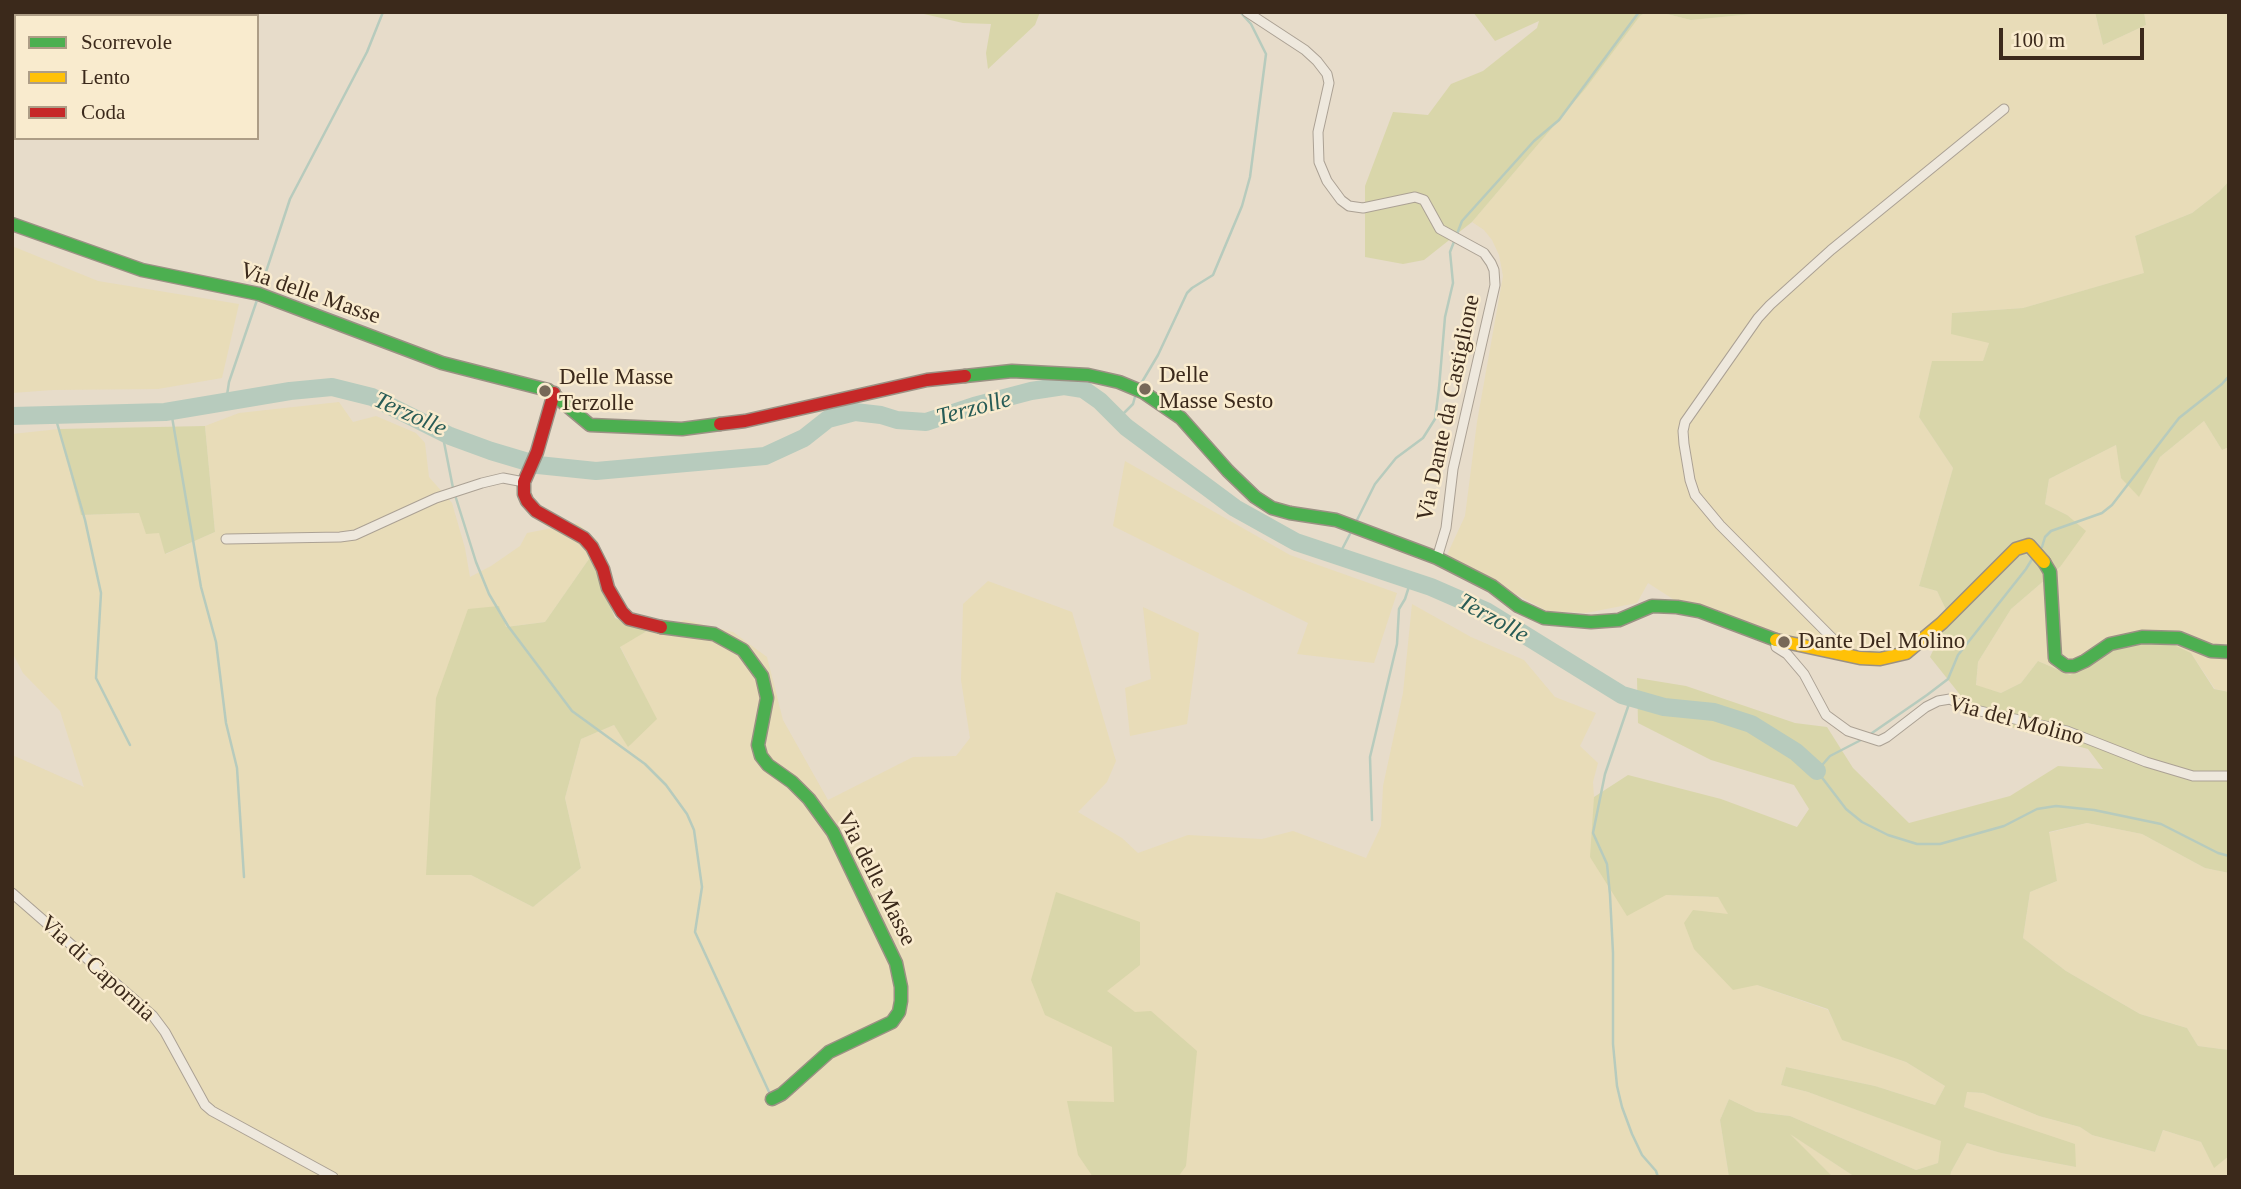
<!DOCTYPE html>
<style>
body{margin:0}
#map{position:relative;width:2241px;height:1189px;overflow:hidden;background:#e7dcca;font-family:"Times New Roman",serif}
canvas{display:block}
.frame{position:absolute;inset:0;border:14px solid #3b291b;pointer-events:none}
.legend{position:absolute;left:14px;top:14px;width:245px;height:126px;box-sizing:border-box;background:#f9ebce;border:2px solid #ad9d86;margin:0;padding:9px 12px;list-style:none;font-size:21px;color:#3b291b}
.legend li{display:flex;align-items:center;gap:14px;height:35px}
.legend b{width:35px;border:2px solid #ad9d86}
.scale{position:absolute;left:1999px;top:28px;width:145px;height:32px;box-sizing:border-box;border:4px solid #3b291b;border-top:0;padding-left:9px;font-size:21px;line-height:24px;white-space:nowrap;color:#3b291b;-webkit-text-stroke:5px #f9ebce;paint-order:stroke}
</style>
<div id="map">
<canvas width="2241" height="1189"></canvas>
<div class="frame"></div>
<ul class="legend">
<li><b style="height:9px;background:#4caf50"></b>Scorrevole</li>
<li><b style="height:9px;background:#ffc107"></b>Lento</li>
<li><b style="height:9px;background:#c62828"></b>Coda</li>
</ul>
<div class="scale">100 m</div>
</div>
<script>
const g = document.querySelector('canvas').getContext('2d');
g.lineJoin = 'round';
function fillPath(path, color) { g.fillStyle = color; g.fill(path, 'evenodd'); }
const toPath = rows => new Path2D(rows.map(r => 'M' + r).join(''));
function strokePath(path, color, width, dash) { g.strokeStyle = color; g.lineWidth = width; g.lineCap = dash ? 'butt' : 'round'; g.setLineDash(dash || []); g.stroke(path); }
function drawText(font, color, halo, rows, align = 'center') {
  g.font = font + ' "Times New Roman",serif'; g.lineWidth = 5; g.setLineDash([]); g.textBaseline = 'middle'; g.strokeStyle = halo; g.fillStyle = color; for (const [text, x, y, turn = 0] of rows) {
    g.save(); g.translate(x, y); g.rotate((+turn || 0) * Math.PI / 180); g.textAlign = isNaN(turn) ? turn : align; if (halo) g.strokeText(text, 0, 0); g.fillText(text, 0, 0); g.restore();
  }
}
fillPath(toPath([
 [1646,12,1659,12,1691,20,1773,12,2095,12,2103,45,2146,25,2144,12,2229,12,2229,181,2219,192,2192,213,2135,236,2145,273,2023,308,1952,313,1989,343,1983,362,1932,362,1919,417,1953,468,1919,586,1937,591,1949,616,1892,656,1775,640,1676,601,1648,583,1637,603,1586,613,1547,611,1446,557,1465,516,1477,422,1503,276,1499,255,1492,240,1484,230,1472,222,1586,88,1640,16],
 [12,246,98,281,239,304,222,378,158,389,53,390,12,393],
 [339,402,353,422,376,416,416,433,425,443,429,477,452,503,465,548,470,577,491,566,520,546,527,533,577,523,598,541,591,556,545,622,505,627,471,875,533,907,581,868,565,798,581,739,614,725,629,747,646,698,620,646,647,631,685,620,733,632,767,657,783,720,828,800,913,757,956,756,970,738,961,680,963,604,988,581,1072,612,1116,761,1107,782,1078,812,1122,838,1138,853,1188,835,1262,839,1293,831,1366,858,1381,826,1383,786,1403,693,1412,604,1471,637,1524,660,1555,697,1596,713,1580,746,1598,763,1593,782,1594,797,1666,895,1718,897,1729,914,1757,985,1828,1010,1843,1040,1906,1062,1945,1086,1935,1105,1875,1086,1786,1067,1781,1085,1808,1092,1942,1141,1938,1163,1916,1170,1790,1116,1756,1112,1729,1099,1720,1120,1729,1177,12,1177,12,755,84,787,60,711,23,673,12,652,12,434,59,429,81,515,139,513,159,532,166,554,215,532,205,426,239,413],
 [2204,421,2222,450,2229,447,2229,692,2215,689,2191,653,2124,644,2070,675,2038,661,2021,683,2001,693,1976,686,1978,662,2011,609,2060,567,2067,515,2045,504,2049,479,2116,445,2122,478,2139,496,2160,457],
 [1125,461,1290,555,1397,593,1374,663,1297,654,1308,623,1113,526],
 [1143,607,1199,633,1187,724,1130,736,1125,688,1151,679],
 [2087,823,2142,834,2205,868,2229,873,2229,1050,2198,1046,2187,1028,2140,1014,2066,971,2023,938,2030,892,2057,881,2048,833],
 [1966,1092,1983,1093,2039,1116,2080,1127,2092,1135,2155,1152,2163,1130,2201,1142,2214,1167,2229,1156,2229,1177,1950,1177,1951,1172,1967,1143,2001,1153,2076,1167,1989,1116,1964,1107],
 [1786,1131,1855,1177,1833,1177]
]), '#e8dcb8');
fillPath(toPath([
 [924,12,1040,12,1035,25,988,69,986,53,991,24,963,23,924,14],
 [1473,12,1646,12,1640,16,1586,88,1472,222,1424,260,1403,264,1365,257,1365,186,1393,112,1428,115,1451,84,1483,71,1537,28,1539,21,1495,41],
 [1659,12,1773,12,1691,20],
 [2095,12,2144,12,2146,25,2103,45],
 [2229,181,2229,447,2222,450,2204,421,2160,457,2139,497,2121,478,2116,445,2049,479,2045,504,2067,515,2086,531,2060,567,2011,609,1978,662,1976,685,2001,693,2021,683,2038,661,2070,675,2124,644,2166,641,2191,653,2214,689,2229,692,2229,873,2205,868,2142,834,2087,823,2049,832,2057,881,2030,892,2023,938,2066,971,2140,1014,2187,1028,2198,1046,2229,1050,2229,1156,2214,1168,2201,1142,2163,1130,2155,1152,2092,1135,2080,1127,2039,1116,1983,1093,1967,1092,1964,1107,2075,1144,2076,1167,2001,1153,1967,1143,1951,1172,1950,1177,1855,1177,1790,1134,1833,1177,1729,1177,1720,1120,1729,1099,1756,1112,1790,1116,1916,1170,1938,1163,1941,1141,1808,1092,1781,1085,1786,1067,1875,1086,1935,1105,1945,1086,1906,1062,1842,1040,1828,1009,1757,985,1733,990,1694,949,1684,923,1693,910,1728,914,1718,897,1666,895,1627,916,1590,857,1594,797,1628,775,1721,799,1797,827,1809,809,1794,785,1711,760,1638,723,1637,678,1686,686,1795,723,1827,727,1853,768,1909,823,2010,796,2058,766,2103,769,2088,749,2018,730,1969,706,1930,657,1949,616,1937,591,1919,586,1953,468,1919,417,1932,361,1983,361,1989,343,1951,334,1952,313,2023,308,2144,273,2135,236,2192,213,2219,192],
 [205,426,215,532,165,554,159,533,146,534,139,513,81,515,59,429],
 [591,556,615,618,647,631,620,647,657,719,628,747,614,725,581,739,565,798,581,868,533,907,471,875,426,875,436,698,468,609,499,606,506,627,545,622],
 [1056,892,1140,922,1140,965,1107,991,1135,1012,1151,1011,1197,1051,1186,1166,1178,1177,1093,1177,1078,1155,1067,1101,1114,1102,1112,1047,1045,1015,1031,980]
]), '#d9d6aa');
strokePath(toPath([
 [260,290,290,199,367,52,383,12],
 [1139,387,1158,355,1187,293,1192,288,1213,275,1242,206,1250,177,1266,54,1251,24,1240,12],
 [226,402,229,382,257,300],
 [171,411,201,587,216,642,226,723,237,768,244,877],
 [55,416,85,520,101,593,96,678,130,745],
 [1118,419,1133,404,1136,393],
 [442,432,453,488],
 [455,495,476,562,489,594,508,626,572,711,645,764,666,785,687,814,694,830,702,887,695,932,770,1094],
 [1356,522,1375,484,1396,458,1423,438,1435,419,1439,388,1445,317,1453,283,1450,252,1462,221,1534,141,1559,120,1639,12],
 [2042,547,2045,537,2051,531,2102,513,2112,505,2179,418,2222,384,2229,376],
 [1338,557,1350,534],
 [1631,698,1605,774,1593,833,1607,864,1610,895,1613,953,1613,1044,1617,1086,1622,1107,1632,1134,1642,1155,1656,1171,1658,1177],
 [1872,733,1927,695,1948,679,1958,655,2026,569,2034,556],
 [1861,740,1830,756,1817,771,1846,809,1862,822,1888,835,1917,844,1940,844,2004,826,2037,809,2056,806,2094,810,2161,824,2218,853,2229,856],
 [1372,820,1370,757,1397,644,1399,609,1405,599,1411,580]
]), '#b7cbbd', 2.5);
strokePath(toPath([
 [12,416,165,412,290,391,332,387,372,397,450,436,491,451,538,465,596,471,765,456,804,438,828,419,855,412,881,415,897,420,926,422,974,406,1031,391,1064,386,1083,389,1100,401,1126,427,1235,508,1296,542,1431,587,1486,611,1622,695,1664,707,1714,712,1751,724,1796,752,1817,771]
]), '#b7cbbd', 18);
const street = toPath([
 [1247,12,1305,50,1317,61,1327,74,1329,83,1318,132,1319,162,1327,181,1341,200,1349,206,1363,208,1415,197,1424,200,1440,229,1484,253,1491,263,1494,270,1495,285,1453,469,1446,528,1437,558],
 [226,539,340,537,355,535,436,498,482,483,503,478,524,482],
 [1775,640,1776,647,1787,654,1804,674,1826,715,1848,731,1879,741,1887,737,1926,707,1938,701,1950,699,1967,708,2067,731,2146,762,2193,776,2229,776],
 [1849,655,1720,525,1695,495,1690,480,1684,444,1683,431,1685,422,1758,318,1770,305,1831,250,2004,109],
 [12,893,153,1016,165,1032,205,1105,212,1111,333,1177]
]);
const fast = toPath([
 [12,224,142,270,259,294,442,363,548,390,590,425,682,429,720,424],
 [965,376,1012,371,1088,375,1119,382,1143,392,1181,418,1228,471,1255,497,1272,508,1290,513,1336,520,1437,558,1492,586,1518,606,1544,618,1591,622,1619,620,1652,606,1677,607,1699,611,1776,640],
 [2044,562,2050,572,2055,658,2066,666,2074,666,2085,661,2110,644,2142,637,2179,638,2211,651,2229,652],
 [661,627,714,634,743,650,762,676,767,698,758,745,761,756,768,765,792,782,809,799,833,832,896,963,901,987,901,1001,899,1012,892,1022,829,1052,782,1094,772,1099]
]);
const slow = toPath([
 [1776,640,1860,658,1880,659,1906,653,1942,623,2016,549,2029,545,2044,562]
]);
const jam = toPath([
 [554,393,537,452,524,482,524,494,527,501,536,511,584,538,592,547,603,569,608,588,622,612,629,619,661,627],
 [720,424,745,421,927,380,965,376]
]);
strokePath(street, '#aba194', 11);
strokePath(fast, '#9b9184', 15);
strokePath(slow, '#9b9184', 15);
strokePath(jam, '#9b9184', 15);
strokePath(street, '#eee8dd', 9);
strokePath(fast, '#4caf50', 12);
strokePath(slow, '#ffc107', 12);
strokePath(jam, '#c62828', 12);
for (const [x, y, r, color] of [
 [1145,389,7,"#776858"],
 [545,391,7,"#776858"],
 [1784,642,7,"#776858"]
]) { const dot = new Path2D(); dot.arc(x, y, r, 0, 2 * Math.PI); g.fillStyle = color; g.fill(dot); strokePath(dot, '#f9ebce', 2.5); }
drawText('23px', '#3b291b', '#f9ebce', [
 ["Via delle Masse",310,294,19],
 ["Via Dante da Castiglione",1449,408,-78],
 ["Via del Molino",2016,721,15],
 ["Via delle Masse",876,879,63],
 ["Via di Capornia",97,969,42]
]);
drawText('23px', '#3b291b', '#f9ebce', [
 ["Delle",1159,376],
 ["Masse Sesto",1159,402],
 ["Delle Masse",559,378],
 ["Terzolle",559,404],
 ["Dante Del Molino",1798,642]
], 'left');
drawText('italic 24px', '#285c56', '#f9ebce', [
 ["Terzolle",974,409,-15],
 ["Terzolle",410,415,24],
 ["Terzolle",1493,619,29]
]);
</script>
